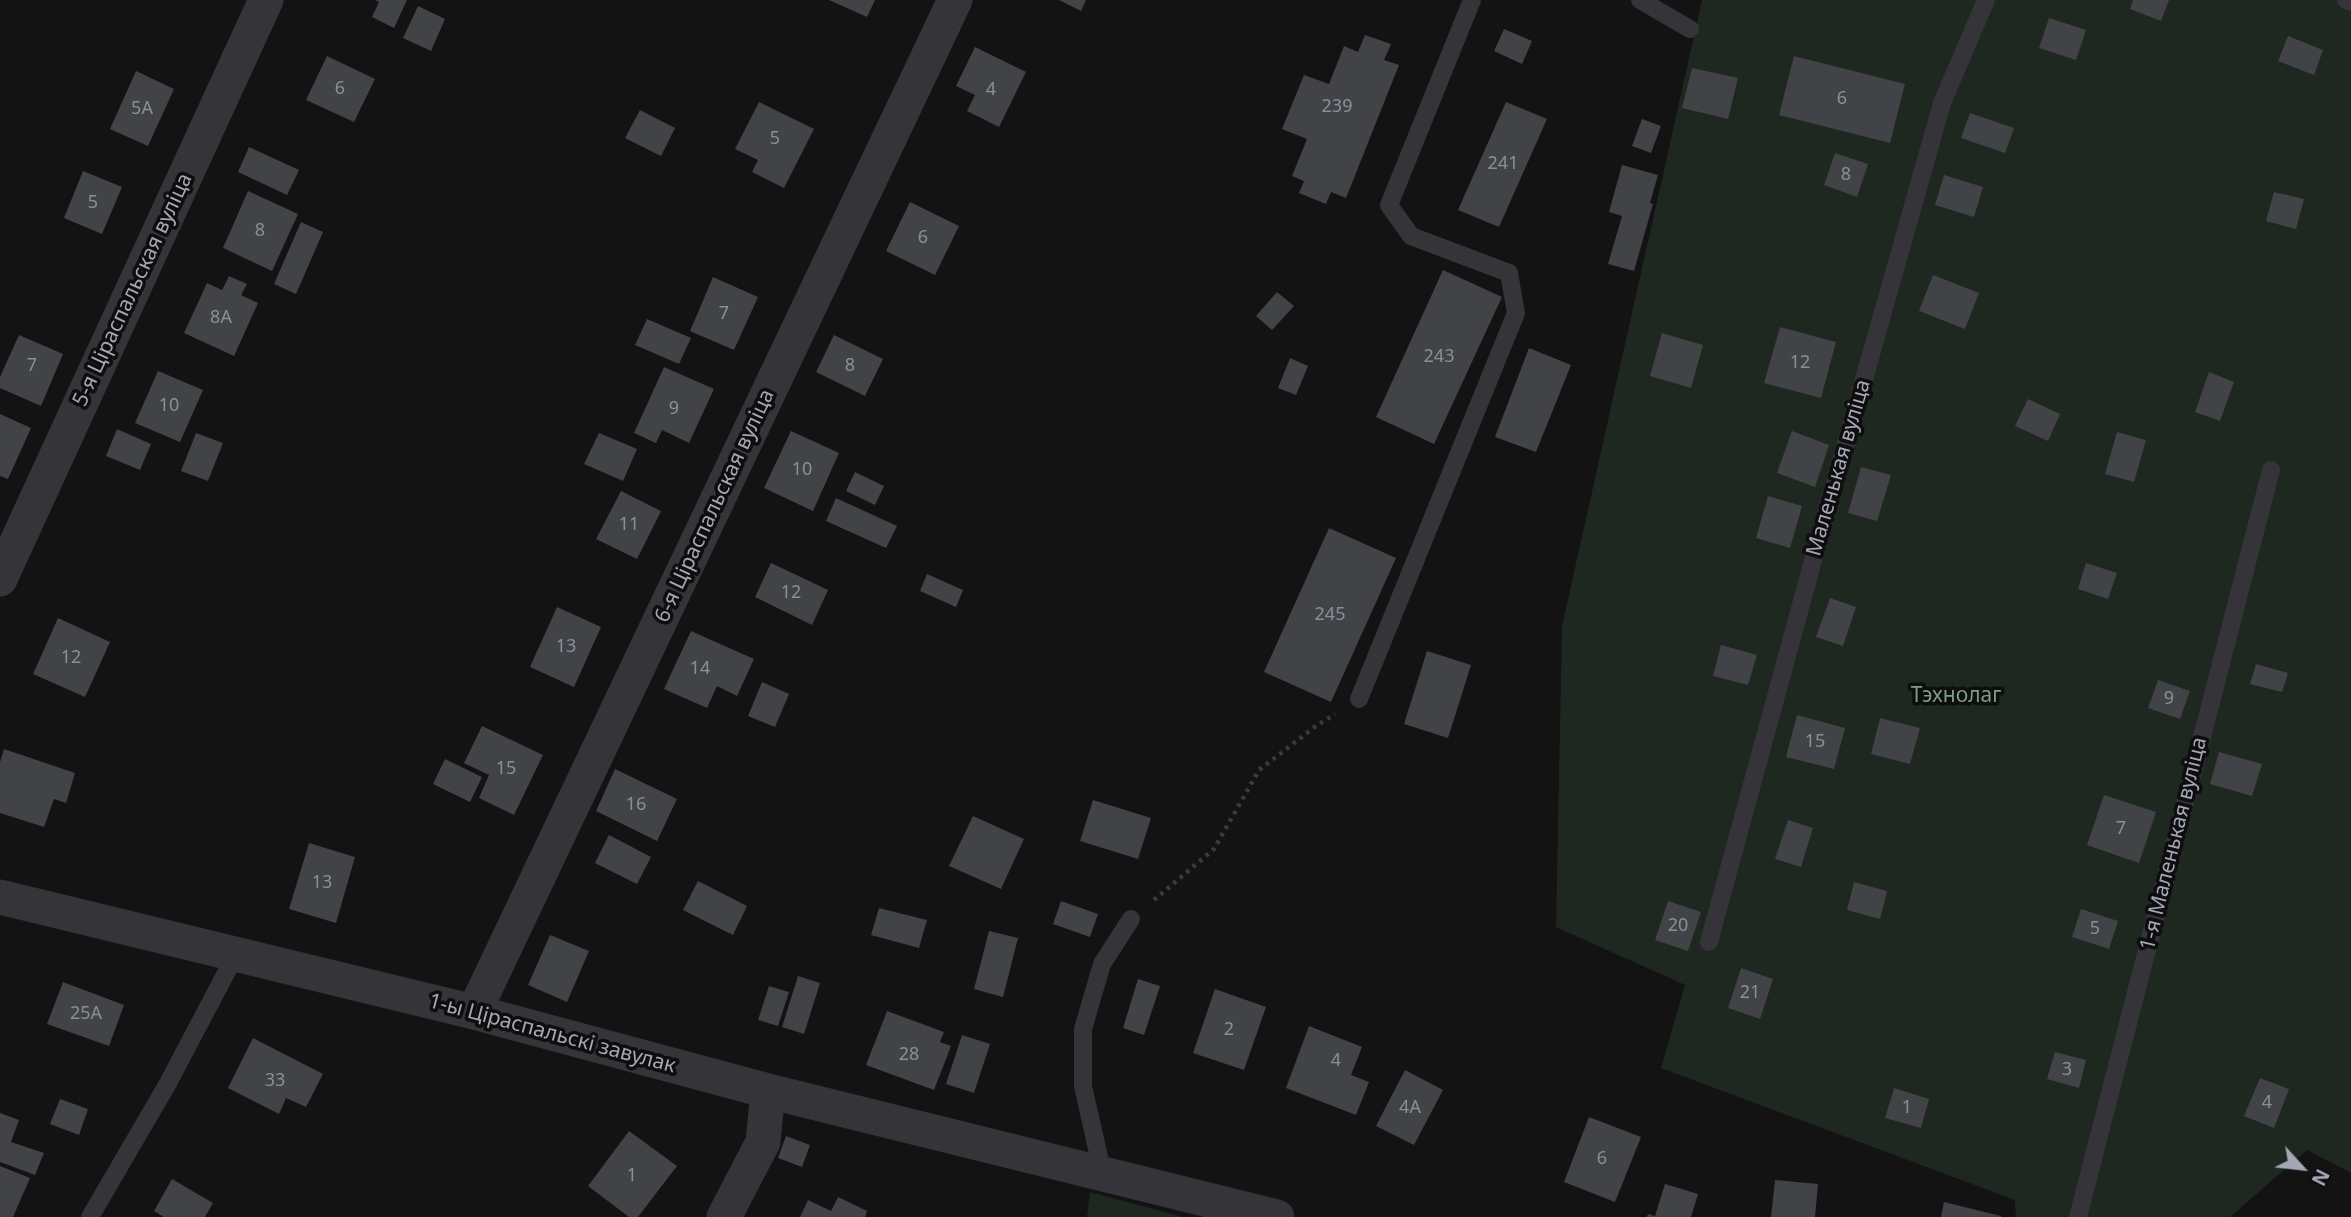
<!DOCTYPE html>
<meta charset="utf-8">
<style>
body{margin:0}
#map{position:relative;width:2351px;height:1217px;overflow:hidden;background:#131314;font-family:"Noto Sans",sans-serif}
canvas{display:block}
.north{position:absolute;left:2267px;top:1133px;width:70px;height:70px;-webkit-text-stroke:5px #0e0e0f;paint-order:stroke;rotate:117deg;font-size:19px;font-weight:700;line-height:28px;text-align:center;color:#a5a8b4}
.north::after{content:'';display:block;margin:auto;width:24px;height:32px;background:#a5a8b4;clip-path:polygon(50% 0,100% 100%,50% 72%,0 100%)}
</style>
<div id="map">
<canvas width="2351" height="1217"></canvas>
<div class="north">N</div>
</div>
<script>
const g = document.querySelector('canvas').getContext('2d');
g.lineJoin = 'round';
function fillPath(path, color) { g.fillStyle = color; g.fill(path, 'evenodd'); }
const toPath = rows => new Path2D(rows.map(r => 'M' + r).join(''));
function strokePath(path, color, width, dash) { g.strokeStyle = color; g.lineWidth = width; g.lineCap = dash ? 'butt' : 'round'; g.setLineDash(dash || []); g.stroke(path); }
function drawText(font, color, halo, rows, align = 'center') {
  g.font = font + ' "Noto Sans",sans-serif'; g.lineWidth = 7; g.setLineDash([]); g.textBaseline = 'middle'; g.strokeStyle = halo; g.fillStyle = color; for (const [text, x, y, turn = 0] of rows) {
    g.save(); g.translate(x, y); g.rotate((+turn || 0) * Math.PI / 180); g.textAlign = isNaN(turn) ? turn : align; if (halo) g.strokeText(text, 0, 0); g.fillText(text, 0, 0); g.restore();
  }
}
fillPath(toPath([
 [1702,0,2351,0,2351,1173,2307,1150,2230,1217,2016,1217,2015,1200,1661,1068,1685,985,1556,927,1562,626],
 [1090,1192,1183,1217,1087,1217]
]), '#1f2721');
fillPath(toPath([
 [375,0,407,0,394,28,372,17,379,2],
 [829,0,875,0,867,17],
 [1059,0,1086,0,1081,11],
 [2133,0,2169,0,2161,21,2130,9],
 [418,6,445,19,431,51,403,38],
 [2049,18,2086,30,2076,60,2039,48],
 [1504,29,1532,41,1522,64,1494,51],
 [1365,35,1391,44,1384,60,1399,65,1346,198,1331,192,1326,204,1299,193,1304,181,1292,176,1307,139,1282,129,1304,75,1329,84,1344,46,1358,52],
 [2288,36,2323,50,2314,75,2278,61],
 [975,47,1026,72,999,127,967,111,975,95,956,86],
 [327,56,375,79,354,122,306,100],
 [1794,56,1905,84,1890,143,1779,115],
 [1692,68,1738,78,1728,119,1682,108],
 [136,71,174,89,148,146,110,129],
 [759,102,814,129,784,188,752,172,758,160,735,149],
 [1506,102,1547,119,1499,227,1458,210],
 [640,110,675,128,661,156,625,138],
 [1970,113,2014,128,2005,153,1961,138],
 [1642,119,1661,126,1651,153,1632,146],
 [249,147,299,170,287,195,238,172],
 [1835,153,1868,164,1857,197,1824,185],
 [1622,165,1658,175,1650,203,1653,204,1634,271,1608,264,1622,216,1609,212],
 [83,171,122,187,102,234,64,218],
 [1944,175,1983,187,1974,217,1935,205],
 [248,191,298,214,272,271,223,248],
 [2274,192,2304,199,2296,229,2266,221],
 [910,202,959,226,935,275,886,251],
 [301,222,323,232,296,294,274,284],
 [1443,270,1502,297,1434,444,1376,417],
 [1933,275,1979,293,1965,329,1919,311],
 [229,276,247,284,241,295,258,303,234,356,184,333,207,283,222,290],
 [713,277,758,297,734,350,690,331],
 [1277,292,1294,306,1272,330,1256,316],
 [647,319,691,338,679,364,635,345],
 [1780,327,1836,342,1821,398,1764,383],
 [1662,333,1703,345,1691,388,1650,376],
 [19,335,63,354,41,406,0,388,0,377],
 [834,335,883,359,865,396,816,372],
 [1529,348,1571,365,1536,452,1495,437],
 [1290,358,1308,366,1296,395,1278,388],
 [664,367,714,389,689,443,662,430,656,443,634,433],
 [158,371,203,390,180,442,135,423],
 [2209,372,2234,382,2220,421,2195,412],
 [2028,399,2060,414,2048,441,2015,426],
 [0,414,31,428,8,479,0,476],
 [117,429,151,444,140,470,106,456],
 [791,431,839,453,813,511,764,488],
 [1792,431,1829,445,1815,487,1777,473],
 [2117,432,2146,440,2134,482,2105,474],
 [196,433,223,443,208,481,181,471],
 [599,433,637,449,623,481,584,464],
 [1861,467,1891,475,1877,521,1848,513],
 [855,472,884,486,875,505,846,491],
 [621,491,661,511,637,559,596,539],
 [1768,496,1802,506,1790,548,1756,538],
 [836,498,897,526,886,548,826,521],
 [1329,528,1396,558,1331,702,1264,672],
 [771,563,828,590,812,625,755,597],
 [2086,563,2117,573,2108,599,2078,589],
 [927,574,963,590,956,607,920,591],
 [1830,598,1856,607,1843,646,1816,637],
 [557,607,601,627,574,687,530,667],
 [58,618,110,642,85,697,33,674],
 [691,631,754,659,737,696,717,686,707,708,664,689],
 [1721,645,1757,655,1748,685,1713,676],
 [1427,651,1471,665,1448,738,1404,724],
 [2256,664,2288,673,2282,692,2250,684],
 [2158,680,2190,691,2180,719,2148,708],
 [762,682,789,694,775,727,748,716],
 [1797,715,1845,728,1834,769,1786,757],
 [1880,718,1920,728,1910,764,1871,754],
 [482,726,543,755,514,815,479,798,489,775,464,763],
 [4,749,75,773,66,803,54,799,44,827,0,813,0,762],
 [2219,752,2262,764,2252,796,2210,784],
 [445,759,482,777,470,802,433,784],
 [615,769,677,799,657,841,596,811],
 [2104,795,2156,812,2139,863,2087,845],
 [1093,800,1151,818,1138,859,1080,841],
 [973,816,1024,839,1001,889,949,866],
 [1788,820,1813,828,1801,867,1775,859],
 [609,835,651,857,637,884,595,863],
 [309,843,355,857,336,923,289,909],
 [698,881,747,906,733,935,683,910],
 [1854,882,1887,891,1880,919,1847,910],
 [1061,901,1098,914,1090,937,1053,924],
 [1668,901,1701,912,1688,951,1655,940],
 [879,908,927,920,919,948,871,935],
 [2081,909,2118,921,2109,949,2072,937],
 [989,931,1018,938,1003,997,974,989],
 [550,935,589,951,567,1002,528,985],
 [1741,968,1773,979,1760,1019,1728,1008],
 [798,976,820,983,804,1034,782,1027],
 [1138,979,1160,986,1144,1035,1123,1028],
 [63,982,124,1005,109,1046,47,1024],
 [769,986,789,992,778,1026,758,1020],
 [1215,989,1266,1007,1244,1070,1193,1053],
 [887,1011,944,1032,940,1042,951,1046,934,1090,866,1065],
 [1309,1026,1362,1047,1351,1075,1369,1082,1356,1115,1286,1088],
 [962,1035,990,1044,974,1093,946,1084],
 [253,1038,323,1074,306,1107,286,1098,279,1114,228,1088],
 [2055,1052,2086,1060,2079,1088,2047,1079],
 [1405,1070,1443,1090,1414,1145,1376,1126],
 [2260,1078,2289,1089,2274,1128,2244,1116],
 [1894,1088,1929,1099,1921,1128,1885,1118],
 [60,1099,88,1109,79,1135,50,1124],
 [0,1113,19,1120,11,1142,44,1153,35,1175,0,1162],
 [1589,1117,1641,1137,1615,1202,1564,1182],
 [629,1131,677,1166,638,1217,629,1217,588,1186],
 [786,1136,810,1145,802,1167,778,1158],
 [0,1166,30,1178,13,1217,0,1217],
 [172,1179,213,1203,205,1217,164,1217,154,1211],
 [1775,1180,1818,1184,1815,1217,1771,1217],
 [1665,1184,1698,1194,1691,1217,1647,1217,1648,1214,1655,1216],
 [838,1197,867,1211,865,1217,800,1217,808,1200,831,1211],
 [1944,1202,2001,1216,2001,1217,1941,1217]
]), '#424347');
strokePath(toPath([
 [1154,900,1214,849,1259,770,1316,726,1335,714]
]), '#3a3b40', 4.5, [3.5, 5]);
strokePath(toPath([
 [1640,0,1690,29],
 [2346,0,2351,2],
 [1359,699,1516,313,1509,273,1411,236,1389,205,1472,0],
 [1709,942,1820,535,1942,103,1986,0],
 [1103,1175,1083,1086,1083,1029,1102,964,1131,919],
 [90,1217,167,1085,235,956],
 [2078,1217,2271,470]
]), '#343439', 18);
strokePath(toPath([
 [0,579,266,0],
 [0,897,474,1012,768,1091,1277,1217],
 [474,1012,955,0],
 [724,1217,763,1142,768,1091]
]), '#343439', 35);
drawText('18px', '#8c8f99', null, [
 ["6",340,89],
 ["4",991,90],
 ["6",1842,99],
 ["239",1337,107],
 ["5А",142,109],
 ["5",775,139],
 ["241",1503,164],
 ["8",1846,175],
 ["5",93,203],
 ["8",260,231],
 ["6",923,238],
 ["7",724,314],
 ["8А",221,318],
 ["243",1439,357],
 ["12",1800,363],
 ["7",32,366],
 ["8",850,366],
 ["10",169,406],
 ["9",674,409],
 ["10",802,470],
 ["11",629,525],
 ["12",791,593],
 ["245",1330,615],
 ["13",566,647],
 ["12",71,658],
 ["14",700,669],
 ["9",2169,699],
 ["15",1815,742],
 ["15",506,769],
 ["16",636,805],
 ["7",2121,829],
 ["13",322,883],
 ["20",1678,926],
 ["5",2095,929],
 ["21",1750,993],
 ["25А",86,1014],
 ["2",1229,1030],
 ["28",909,1055],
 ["4",1336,1061],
 ["3",2067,1070],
 ["33",275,1081],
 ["4",2267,1103],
 ["4А",1410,1108],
 ["1",1907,1108],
 ["6",1602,1159],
 ["1",632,1176]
]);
drawText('21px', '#a5a8b4', '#0e0e0f', [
 ["5-я Ціраспальская вуліца",133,290,-65],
 ["Маленькая вуліца",1839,468,-74],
 ["6-я Ціраспальская вуліца",715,506,-65],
 ["1-я Маленькая вуліца",2174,844,-76],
 ["1-ы Ціраспальскі завулак",552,1034,15]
]);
drawText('21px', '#7d9e83', '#0e0e0f', [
 ["Тэхнолаг",1956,696]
]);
</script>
